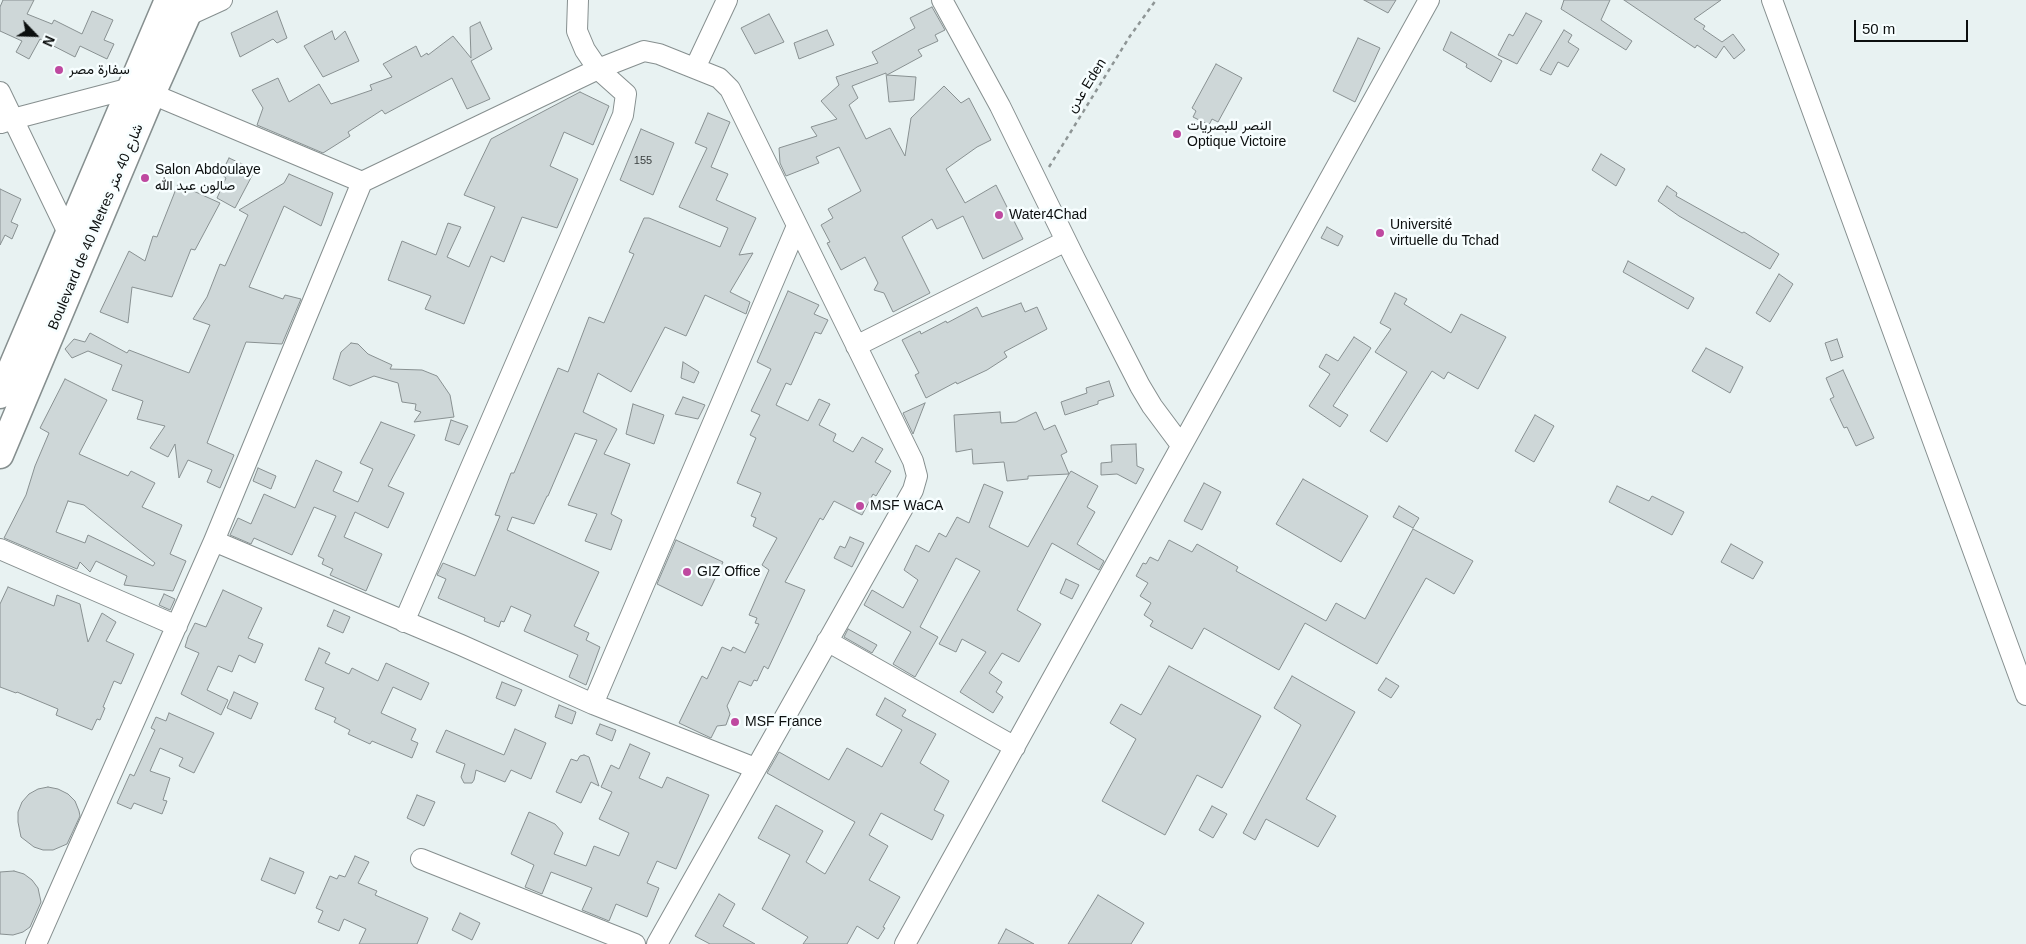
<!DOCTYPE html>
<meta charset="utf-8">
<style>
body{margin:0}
#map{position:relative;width:2026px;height:944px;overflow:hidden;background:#e8f2f2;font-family:Helvetica,sans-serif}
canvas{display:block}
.north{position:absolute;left:10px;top:10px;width:50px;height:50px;-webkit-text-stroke:4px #f7feff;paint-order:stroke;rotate:114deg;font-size:14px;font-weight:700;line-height:20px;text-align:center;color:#0c0f0f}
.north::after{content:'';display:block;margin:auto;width:18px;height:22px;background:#0c0f0f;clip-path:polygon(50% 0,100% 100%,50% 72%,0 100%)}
.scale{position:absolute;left:1854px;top:20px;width:114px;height:22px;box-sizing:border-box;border:2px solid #0c0f0f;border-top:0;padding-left:6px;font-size:15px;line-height:18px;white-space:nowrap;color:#0c0f0f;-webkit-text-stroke:4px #f7feff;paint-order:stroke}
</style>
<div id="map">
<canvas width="2026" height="944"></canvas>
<div class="north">N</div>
<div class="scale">50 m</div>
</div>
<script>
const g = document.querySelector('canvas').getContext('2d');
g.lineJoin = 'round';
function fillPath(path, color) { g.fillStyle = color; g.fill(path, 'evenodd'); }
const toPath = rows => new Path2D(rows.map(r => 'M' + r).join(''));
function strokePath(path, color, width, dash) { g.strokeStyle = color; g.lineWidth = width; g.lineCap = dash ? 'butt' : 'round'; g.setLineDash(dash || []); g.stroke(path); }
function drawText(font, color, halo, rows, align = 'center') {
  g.font = font + ' Helvetica,Vazirmatn,sans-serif'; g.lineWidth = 5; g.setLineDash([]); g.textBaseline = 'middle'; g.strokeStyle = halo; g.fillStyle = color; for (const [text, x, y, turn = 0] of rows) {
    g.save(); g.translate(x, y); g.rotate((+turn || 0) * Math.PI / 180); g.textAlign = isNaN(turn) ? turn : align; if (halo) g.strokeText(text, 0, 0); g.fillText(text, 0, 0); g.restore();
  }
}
const building = toPath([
 [3,0,34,0,27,14,52,24,54,20,82,34,92,11,113,20,104,40,114,44,107,59,80,46,75,57,40,39,29,59,16,52,22,41,0,31,0,7,3,0],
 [1364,0,1396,0,1388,13,1364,0],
 [1564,0,1610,0,1601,20,1632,41,1626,50,1561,9,1564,0],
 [1624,0,1721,0,1694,19,1705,26,1703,29,1722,42,1733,34,1745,50,1734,59,1724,46,1716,58,1697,45,1695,48,1624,0],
 [932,7,945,30,935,35,938,41,918,50,922,56,887,75,916,77,914,100,889,102,886,73,852,86,858,98,849,105,866,139,890,128,905,156,911,118,944,86,961,103,969,98,991,140,977,147,946,169,965,203,996,185,1023,239,983,259,963,216,937,229,932,219,902,237,930,293,893,312,884,293,874,290,878,283,865,257,841,270,827,243,830,242,821,225,833,218,828,209,861,191,839,147,816,157,819,163,786,176,780,163,779,148,817,136,811,127,837,119,821,101,839,85,836,77,878,63,872,52,915,28,910,18,932,7],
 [277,11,287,38,277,43,273,39,240,57,231,33,277,11],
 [1526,13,1542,21,1517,64,1498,55,1509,34,1513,36,1526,13],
 [769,14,784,42,755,54,741,28,769,14],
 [480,22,492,49,471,61,490,99,467,109,452,78,385,114,382,110,348,132,350,136,323,153,257,125,263,108,252,90,278,78,289,102,319,84,331,104,372,90,370,85,392,77,383,64,416,46,421,57,427,53,428,55,453,36,471,58,470,27,480,22],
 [827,30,834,45,799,59,794,43,827,30],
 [1564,30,1572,35,1568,42,1579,49,1568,67,1558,62,1551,75,1540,70,1564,30],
 [332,31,335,40,345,31,359,61,323,77,304,46,332,31],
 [1451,32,1502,61,1491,82,1466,67,1467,64,1443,50,1451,32],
 [1358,38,1380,48,1355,102,1333,91,1358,38],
 [1216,64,1242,78,1218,122,1212,119,1209,125,1193,117,1196,111,1192,108,1216,64],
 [580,92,609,106,593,145,564,132,550,166,578,179,557,228,522,217,504,262,491,256,464,324,425,309,431,296,388,280,402,241,436,255,448,223,461,227,447,257,469,267,495,207,464,195,491,139,580,92],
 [708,113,730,122,711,167,728,174,716,200,756,218,739,255,753,253,730,292,750,302,746,314,705,295,686,336,665,327,631,392,598,373,583,412,617,429,604,454,630,464,611,514,622,520,611,550,585,541,597,514,568,505,597,440,575,433,548,496,547,496,534,524,512,517,507,530,599,572,574,626,589,633,586,640,600,647,586,685,569,677,578,655,524,631,531,615,511,606,504,622,501,621,499,627,484,621,485,618,438,598,446,579,437,575,443,563,475,576,500,516,495,515,511,473,514,473,558,368,568,372,589,317,604,323,634,254,629,252,644,218,649,218,720,247,728,228,679,207,707,148,695,143,708,113],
 [641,129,674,143,653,195,620,180,641,129],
 [1601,154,1625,169,1616,186,1592,170,1601,154],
 [229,158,255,170,235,208,217,198,226,178,221,174,229,158],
 [289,174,333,193,321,226,284,206,249,287,283,299,285,295,301,299,282,344,246,342,207,443,234,455,220,488,207,482,212,470,188,460,179,478,175,444,168,457,150,448,165,426,137,419,143,401,112,390,122,365,88,351,72,358,65,349,74,339,85,342,90,333,127,353,129,350,189,373,210,325,193,319,207,297,220,264,225,266,248,215,239,210,284,183,289,174],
 [178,184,220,203,195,250,191,249,172,297,132,287,128,323,100,312,129,251,145,261,153,236,157,237,178,184],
 [1667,186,1677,193,1676,196,1742,233,1744,232,1779,254,1770,269,1679,216,1658,201,1667,186],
 [0,189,21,199,11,222,18,225,12,239,5,235,0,245,0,189],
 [1327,227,1343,236,1338,246,1321,238,1327,227],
 [1628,261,1694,298,1688,309,1623,272,1628,261],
 [1779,274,1793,284,1770,322,1756,313,1779,274],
 [788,291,819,305,814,314,828,320,821,334,815,332,791,385,786,383,776,405,808,421,819,399,830,404,819,425,836,434,833,441,853,452,862,437,883,449,875,462,891,471,876,496,873,494,862,515,834,501,823,520,820,518,785,582,805,590,768,669,764,666,757,681,754,680,751,686,739,681,727,706,730,714,726,725,717,726,711,738,679,723,702,676,707,679,722,647,731,651,733,647,745,653,759,624,755,623,757,618,749,615,769,570,762,565,777,538,753,526,756,518,751,516,761,493,737,483,756,438,750,435,760,415,751,411,771,369,757,362,788,291],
 [1395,293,1407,299,1404,304,1451,333,1461,314,1506,337,1478,389,1448,372,1444,379,1432,371,1387,442,1370,431,1407,372,1375,352,1391,329,1380,323,1395,293],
 [1021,303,1025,312,1037,307,1047,329,1004,352,1007,357,987,370,957,384,956,382,926,398,915,375,919,373,902,340,920,331,921,334,946,321,947,323,977,307,982,317,1021,303],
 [1354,337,1371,348,1333,406,1348,415,1340,427,1309,406,1330,374,1319,367,1326,354,1338,361,1354,337],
 [1837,339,1843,357,1831,361,1825,343,1837,339],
 [351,343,358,344,368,354,392,365,390,369,422,370,437,376,450,395,454,417,414,422,421,412,415,410,416,404,402,402,398,383,374,376,350,386,333,379,341,352,351,343],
 [1706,348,1743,367,1730,393,1692,371,1706,348],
 [683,362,699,372,694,383,681,378,683,362],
 [1843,370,1874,438,1856,446,1847,427,1844,428,1830,399,1834,397,1826,378,1843,370],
 [65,379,107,400,79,454,128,476,131,471,155,483,142,507,182,525,170,554,186,561,173,591,124,585,127,576,96,561,90,572,80,562,77,569,4,538,26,495,35,466,49,433,40,428,65,379],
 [68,501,84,505,155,563,153,566,88,535,85,543,56,532,68,501],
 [1109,381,1114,396,1098,401,1098,404,1065,415,1061,402,1087,393,1086,388,1109,381],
 [683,397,705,405,698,419,675,414,683,397],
 [925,403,913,434,903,413,925,403],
 [633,404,664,415,654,444,626,434,633,404],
 [1000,412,1001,423,1016,422,1036,412,1044,430,1055,425,1067,452,1061,455,1069,474,1071,471,1098,486,1087,507,1095,512,1077,544,1104,561,1099,570,1052,543,1017,610,1041,624,1019,662,1002,653,989,673,1002,682,996,692,1003,697,993,713,960,692,986,652,962,639,956,652,939,644,980,571,956,558,920,627,938,637,915,677,893,664,911,632,864,605,872,590,903,608,918,580,904,570,916,545,929,552,939,533,946,537,957,517,969,523,984,484,1003,492,989,527,1028,547,1069,474,1028,476,1028,479,1007,481,1004,462,973,464,972,449,956,452,954,415,1000,412],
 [1535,415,1554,426,1534,462,1515,451,1535,415],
 [451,420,468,426,459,445,445,440,451,420],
 [381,422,415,435,388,486,404,493,388,528,355,512,344,537,382,554,366,591,330,575,333,569,322,564,324,559,318,556,336,516,314,507,292,555,254,538,251,544,230,535,238,518,251,524,264,494,295,508,316,460,342,472,333,491,358,502,373,469,360,463,381,422],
 [1136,444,1137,466,1144,469,1136,484,1117,474,1101,475,1101,463,1112,462,1111,445,1136,444],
 [258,468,276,476,271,489,253,481,258,468],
 [1303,479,1368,516,1341,562,1276,524,1303,479],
 [1204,483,1221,492,1202,530,1184,521,1204,483],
 [1617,486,1649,501,1652,496,1684,512,1672,535,1609,502,1617,486],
 [1399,506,1419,518,1413,528,1393,517,1399,506],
 [1413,529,1473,561,1454,594,1426,578,1377,664,1305,623,1279,670,1204,628,1192,649,1150,626,1153,621,1144,615,1151,603,1140,596,1148,583,1136,576,1143,563,1146,564,1150,557,1158,561,1169,540,1192,552,1197,544,1238,567,1236,571,1326,621,1336,603,1365,619,1413,529],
 [850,537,864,543,852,567,834,558,840,546,845,548,850,537],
 [676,540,723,562,702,606,657,584,676,540],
 [1731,544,1763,562,1753,579,1721,562,1731,544],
 [1066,579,1079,585,1072,599,1060,593,1066,579],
 [8,587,54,606,57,595,80,604,88,642,102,613,116,622,106,641,134,654,121,684,114,681,103,707,105,708,100,720,97,719,92,730,56,715,58,709,17,692,16,693,0,687,0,604,8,587],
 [223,590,262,608,248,638,263,644,255,663,239,655,232,672,218,666,207,690,228,700,221,715,181,694,199,653,185,647,188,637,195,623,206,627,223,590],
 [164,594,175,599,170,610,159,605,164,594],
 [334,610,350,617,343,633,327,626,334,610],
 [848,629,877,645,872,653,844,637,848,629],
 [319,648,330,653,325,663,349,674,352,668,378,681,386,663,429,683,421,700,393,687,381,713,416,729,411,740,418,743,412,758,372,741,370,744,348,734,350,730,334,722,336,718,315,709,324,688,305,680,319,648],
 [1169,666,1261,716,1222,788,1197,775,1165,835,1102,801,1136,739,1110,723,1121,704,1141,715,1169,666],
 [1292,676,1355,712,1306,799,1336,816,1318,847,1266,819,1255,840,1243,833,1301,725,1274,708,1292,676],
 [1386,678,1399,686,1391,698,1378,690,1386,678],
 [502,682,522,690,515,706,496,698,502,682],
 [234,692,258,703,251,719,227,708,234,692],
 [885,698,906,710,902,716,936,734,920,763,949,781,934,810,944,815,932,840,881,813,869,835,888,846,869,880,900,897,883,927,885,928,878,939,857,926,847,944,803,944,808,937,762,909,790,855,758,838,776,805,823,831,806,862,825,874,855,822,767,773,779,752,829,780,847,748,882,767,902,730,876,715,885,698],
 [559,705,576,712,572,724,555,717,559,705],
 [169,713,214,733,194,773,179,766,183,758,160,748,150,771,170,778,163,800,167,801,162,814,134,803,131,809,117,803,130,774,134,776,155,730,151,728,156,717,166,721,169,713],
 [600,724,616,730,612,741,596,734,600,724],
 [515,729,546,743,531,779,511,770,505,782,476,770,474,780,472,783,464,783,461,777,465,764,436,752,446,730,504,755,515,729],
 [630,744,650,753,639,778,662,788,667,777,709,795,676,869,657,861,647,883,659,888,647,917,616,904,609,921,582,910,592,888,551,872,542,894,525,887,534,865,511,854,529,812,555,824,563,833,554,854,586,866,594,846,619,856,629,833,599,819,612,792,601,787,611,765,619,769,630,744],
 [584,755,589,757,599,786,591,782,581,803,556,792,571,759,577,761,580,756,584,755],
 [48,787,58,789,68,794,75,801,79,811,80,816,67,844,53,850,43,850,34,847,21,837,18,822,18,812,22,802,29,794,38,789,48,787],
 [417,795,435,802,424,826,407,818,417,795],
 [1212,806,1227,814,1213,838,1199,830,1212,806],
 [355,856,369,862,358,883,377,891,375,895,428,918,417,944,359,944,366,929,344,919,339,931,318,922,323,911,316,908,330,876,337,879,339,875,345,877,355,856],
 [270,858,304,872,295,894,261,880,270,858],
 [14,871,24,874,32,880,38,888,41,902,30,927,23,932,13,935,0,934,0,872,14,871],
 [719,894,735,904,723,926,755,944,710,944,695,936,719,894],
 [1098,895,1144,923,1131,944,1068,944,1098,895],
 [460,913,480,923,472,940,452,930,460,913],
 [1006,929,1034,944,998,944,1006,929]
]);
fillPath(building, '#ced7d8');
strokePath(building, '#889091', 1);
const minor = toPath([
 [942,0,1000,106,1075,259,1140,386,1152,406,1181,445],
 [1772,0,2026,695],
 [187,16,222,0],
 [695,68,727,0],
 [0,92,13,119,131,88,152,94,362,182,598,69,644,51,659,54,719,78,730,89,913,461,917,476,913,490,657,944],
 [1,123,13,119,69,235,76,238],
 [856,346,1066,241],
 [214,541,461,645,593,704,755,768],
 [0,549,177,626],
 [404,622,623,115,626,94,598,69,585,50,577,31,578,0],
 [827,641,1015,747],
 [593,704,797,226],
 [421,859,635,944],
 [36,944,214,541,362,182],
 [905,944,1429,0]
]);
const major = toPath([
 [0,395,168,0],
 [0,455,152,94,194,0]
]);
strokePath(minor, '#868f8f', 22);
strokePath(major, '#868f8f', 29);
strokePath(toPath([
 [1049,167,1130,36,1156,0]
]), '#8e9595', 2.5, [4, 4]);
strokePath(minor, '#fff', 20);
strokePath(major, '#fff', 26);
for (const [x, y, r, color] of [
 [59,70,5,"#bf49a0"],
 [1177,134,5,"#bf49a0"],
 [145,178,5,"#bf49a0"],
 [999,215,5,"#bf49a0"],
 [1380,233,5,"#bf49a0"],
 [860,506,5,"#bf49a0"],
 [687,572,5,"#bf49a0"],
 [735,722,5,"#bf49a0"]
]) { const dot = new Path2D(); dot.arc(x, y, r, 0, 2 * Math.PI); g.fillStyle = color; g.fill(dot); strokePath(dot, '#f7feff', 2); }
drawText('11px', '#3c4141', null, [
 ["155",643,161]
]);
drawText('14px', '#0c0f0f', '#f7feff', [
 ["سفارة مصر",69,70],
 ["النصر للبصريات",1187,126],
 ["Optique Victoire",1187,142],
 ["Salon Abdoulaye",155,170],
 ["صالون عبد الله",155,186],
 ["Water4Chad",1009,215],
 ["Université",1390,225],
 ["virtuelle du Tchad",1390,241],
 ["MSF WaCA",870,506],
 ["GIZ Office",697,572],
 ["MSF France",745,722]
], 'left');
drawText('14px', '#0c0f0f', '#f7feff', [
 ["عدن Eden",1087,86,-58],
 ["Boulevard de 40 Metres شارع 40 متر",96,227,-67]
]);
</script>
